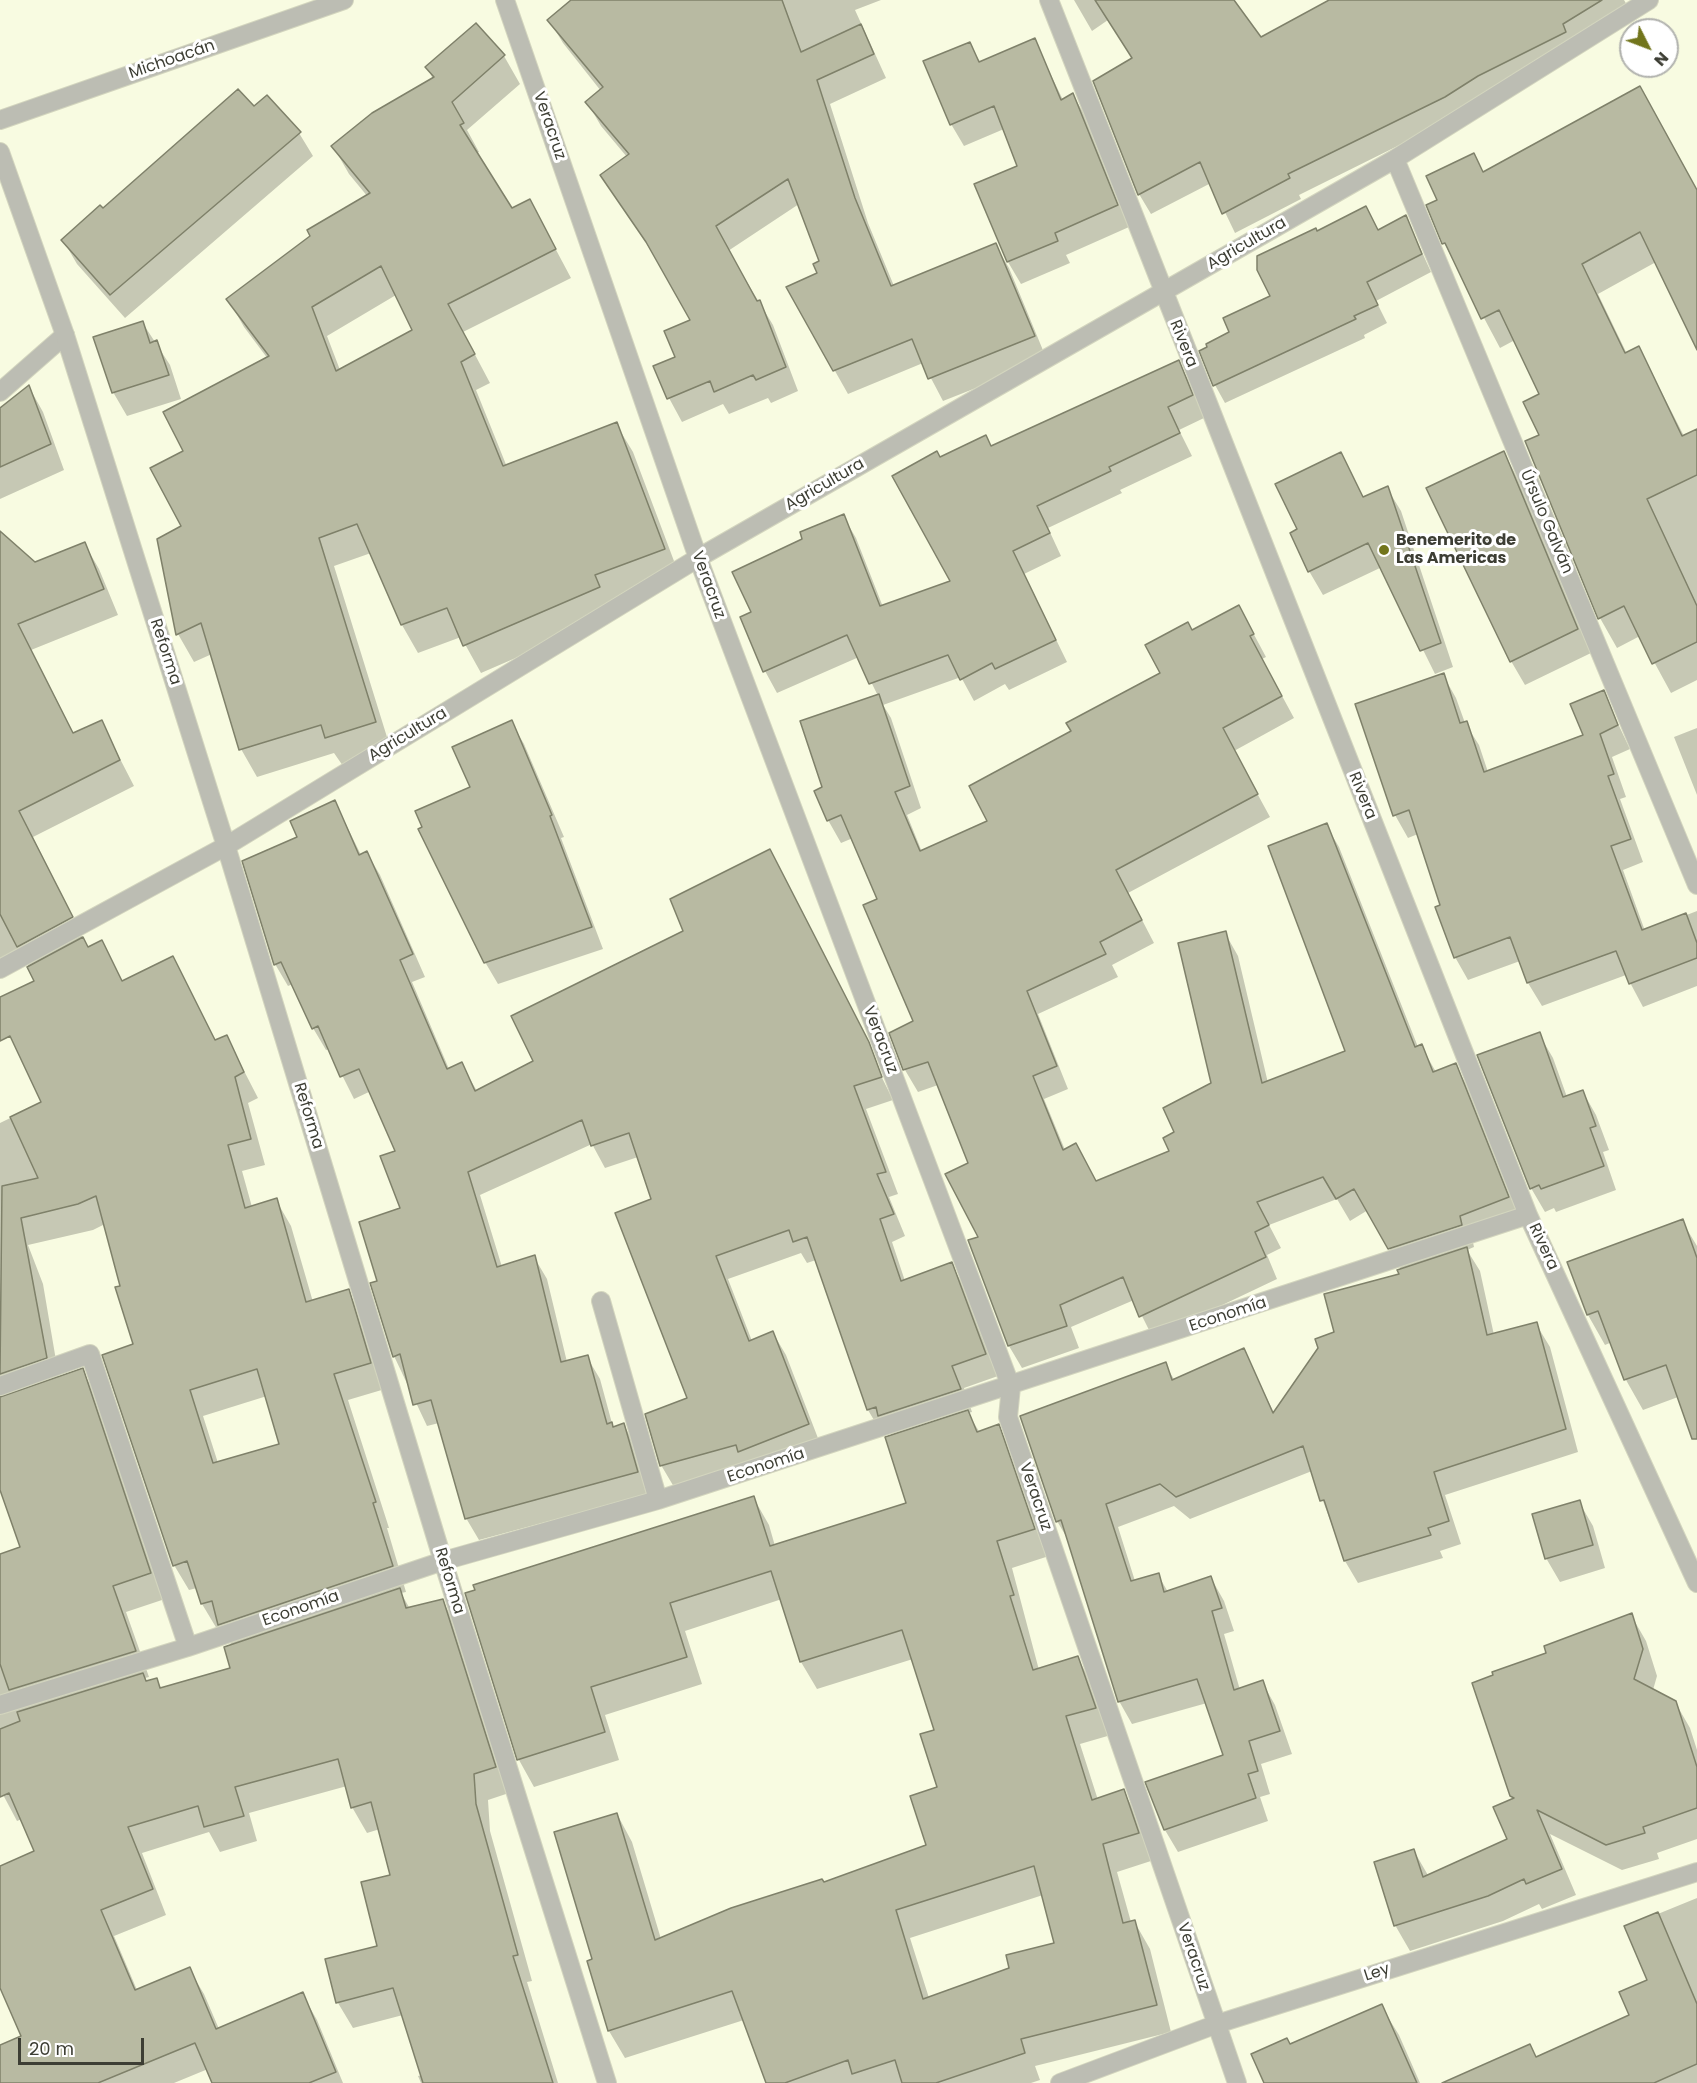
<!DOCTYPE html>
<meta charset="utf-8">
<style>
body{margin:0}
#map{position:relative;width:1697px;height:2083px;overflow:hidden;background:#f8fbe1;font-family:Poppins,sans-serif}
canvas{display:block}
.north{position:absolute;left:1619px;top:18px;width:60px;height:60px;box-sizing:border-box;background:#fff;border:2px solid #b1b2ae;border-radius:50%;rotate:132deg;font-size:16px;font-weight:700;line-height:24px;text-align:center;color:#3d3e34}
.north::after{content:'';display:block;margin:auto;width:21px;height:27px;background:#72751c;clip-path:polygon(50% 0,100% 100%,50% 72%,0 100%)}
.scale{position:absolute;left:18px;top:2038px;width:126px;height:27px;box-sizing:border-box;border:3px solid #3d3e34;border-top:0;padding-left:8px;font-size:18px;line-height:21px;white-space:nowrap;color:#3d3e34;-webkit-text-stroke:4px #fff;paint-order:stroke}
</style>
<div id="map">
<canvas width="1697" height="2083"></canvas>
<div class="north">N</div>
<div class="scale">20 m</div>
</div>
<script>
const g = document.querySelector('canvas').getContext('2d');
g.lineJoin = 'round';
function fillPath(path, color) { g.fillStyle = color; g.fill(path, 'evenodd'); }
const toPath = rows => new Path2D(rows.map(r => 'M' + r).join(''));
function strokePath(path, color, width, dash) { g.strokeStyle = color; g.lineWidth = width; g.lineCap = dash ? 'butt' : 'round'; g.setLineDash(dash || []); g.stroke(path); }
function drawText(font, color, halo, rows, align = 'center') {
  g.font = font + ' Poppins,sans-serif'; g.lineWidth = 6; g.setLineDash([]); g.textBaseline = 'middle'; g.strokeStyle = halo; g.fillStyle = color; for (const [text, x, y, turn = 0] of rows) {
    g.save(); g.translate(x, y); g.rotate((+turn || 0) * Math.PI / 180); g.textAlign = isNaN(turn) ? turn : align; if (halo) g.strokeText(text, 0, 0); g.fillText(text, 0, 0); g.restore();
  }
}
fillPath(toPath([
 [573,0,881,0,855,10,886,78,830,104,868,223,894,286,995,244,1009,268,1047,360,943,401,923,363,848,394,788,288,819,274,821,262,799,204,728,251,773,325,798,391,771,403,768,398,729,414,723,404,682,422,669,398,677,358,692,321,659,263,602,175,627,157,601,126,587,102,601,91,563,43,549,20],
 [1074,0,1230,0,1260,38,1330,0,1624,0,1630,10,1456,117,1299,195,1301,199,1235,233,1211,183,1151,214,1139,194,1133,59,1108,20,1092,31],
 [476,25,504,56,520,84,467,130,479,152,476,153,511,210,530,201,571,278,463,332,490,383,476,390,507,467,616,424,633,452,680,577,615,615,481,673,461,637,418,653,402,625,371,553,334,566,391,750,343,766,334,753,257,777,241,749,212,654,194,662,178,634,186,452,268,359,244,327,228,299,368,197,349,174,333,146,433,79,427,67],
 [396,295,414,331,340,370,327,336],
 [1034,40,1063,100,1073,95,1086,117,1129,227,1066,255,1070,263,1021,284,1008,262,976,185,1019,167,1004,129,964,146,951,124,969,44,981,63],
 [254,109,299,133,313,156,125,318,77,264,63,240,103,210],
 [1484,174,1697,191,1697,345,1656,262,1598,294,1627,354,1639,348,1684,436,1697,430,1697,680,1671,693,1640,636,1617,648,1600,618,1527,442,1541,435,1541,395,1515,340,1500,348,1444,243],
 [1406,217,1431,272,1376,301,1387,323,1364,335,1365,338,1225,403,1215,385,1231,333,1272,297,1317,233,1378,231],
 [142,322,170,365,181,399,127,416,113,392],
 [1178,362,1191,384,1204,418,1179,430,1192,456,1120,490,1122,493,1048,528,1061,556,1024,574,1067,662,1009,690,1005,684,974,701,961,677,883,705,891,718,921,808,907,815,922,852,989,822,1073,732,1162,673,1192,632,1251,629,1266,657,1262,659,1294,718,1234,751,1270,817,1128,893,1154,943,1112,965,1118,977,1038,1014,1068,1089,1044,1099,1065,1150,1096,1182,1171,1152,1176,1132,1212,1084,1225,933,1238,956,1268,1083,1347,1052,1326,825,1339,847,1418,1047,1421,1046,1436,1072,1455,1065,1468,1087,1520,1220,1472,1238,1474,1247,1467,1250,1480,1271,1494,1335,1536,1324,1550,1347,1578,1452,1445,1495,1461,1544,1440,1551,1443,1558,1358,1583,1345,1561,1312,1471,1190,1519,1174,1506,1118,1527,1135,1581,1158,1575,1168,1592,1211,1578,1224,1601,1234,1631,1224,1634,1240,1690,1262,1682,1275,1705,1292,1754,1261,1764,1270,1794,1260,1797,1268,1821,1178,1852,1162,1825,1147,1783,1225,1756,1207,1703,1132,1724,1119,1701,1070,1543,1057,1521,1022,1417,1165,1364,1175,1381,1243,1349,1274,1413,1336,1333,1401,1275,1401,1270,1368,1210,1350,1221,1337,1199,1269,1225,1281,1248,1267,1255,1277,1279,1153,1338,1134,1300,1071,1327,1079,1348,1022,1368,1009,1346,970,1241,980,1237,969,1163,938,1085,918,1092,905,1070,891,1033,915,1022,879,900,853,838,841,843,828,820,824,788,878,696,859,657,777,693,765,671,753,612,804,539,843,516,856,538,883,607,952,582,939,459,992,448],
 [29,387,43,412,64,470,0,499,0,410],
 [1504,453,1517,477,1591,653,1525,685,1511,661],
 [1341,454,1364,499,1387,488,1401,511,1453,667,1435,674,1382,567,1323,595,1309,571,1299,530],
 [0,533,35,564,84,543,99,569,118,615,31,650,74,734,101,722,134,786,33,837,88,948,101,942,123,982,173,958,216,1041,226,1036,258,1098,248,1103,265,1165,242,1171,252,1207,276,1200,291,1226,313,1302,348,1291,363,1317,385,1389,348,1400,389,1528,387,1528,406,1592,401,1593,410,1609,442,1600,457,1626,509,1793,488,1800,490,1831,532,1981,527,1982,558,2083,421,2083,418,2076,422,2075,403,2015,353,2028,338,2003,327,1960,379,1947,392,1876,380,1829,367,1833,352,1807,347,1786,249,1813,257,1841,220,1852,209,1832,142,1853,166,1915,114,1936,137,1990,189,1969,204,1994,219,2029,302,1994,317,2020,343,2083,214,2083,208,2069,174,2083,0,2083,0,2046,23,2037,0,1985,0,1867,36,1852,22,1819,17,1821,0,1789,0,1555,22,1547,0,1487,0,1123,43,1102,0,1016,0,999,36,982,20,950,0,959],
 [105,1224,135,1345,174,1565,189,1590,197,1588,202,1604,217,1629,221,1628,232,1646,231,1669,162,1689,156,1679,147,1682,145,1678,149,1677,126,1612,165,1599,97,1396,82,1370,59,1378,43,1284,28,1245,93,1230],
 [267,1396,281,1445,218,1463,203,1416],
 [1443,675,1456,698,1465,723,1479,745,1488,772,1585,735,1603,692,1630,749,1612,757,1626,797,1620,799,1643,862,1623,870,1645,931,1697,911,1697,986,1643,1007,1626,975,1542,1006,1528,983,1520,961,1468,980,1455,957,1442,906,1418,834,1408,838,1395,815],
 [511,722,524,744,564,837,561,838,603,949,498,984,485,962],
 [1697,728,1697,795,1674,737],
 [335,802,361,855,367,853,380,875,425,977,412,982,449,1069,461,1064,477,1091,535,1062,685,932,770,851,893,1100,866,1109,898,1194,889,1197,905,1236,892,1242,905,1281,951,1264,964,1286,998,1376,964,1388,972,1412,968,1413,980,1433,998,1426,1014,1453,1049,1556,1012,1568,1039,1670,1077,1657,1093,1685,1111,1735,1080,1744,1098,1800,1123,1791,1139,1818,1154,1860,1117,1872,1131,1922,1134,1921,1150,1949,1171,2032,1035,2066,1040,2080,1031,2083,767,2083,744,2020,625,2058,609,2031,594,1960,617,1814,632,1842,661,1939,928,1846,939,1788,936,1731,913,1659,817,1689,801,1662,782,1599,685,1631,702,1684,605,1715,619,1760,534,1787,519,1760,467,1594,753,1497,769,1525,775,1546,908,1504,892,1437,888,1430,881,1432,868,1410,816,1260,807,1263,801,1253,728,1279,752,1341,773,1333,786,1355,821,1446,674,1487,661,1465,689,1398,653,1200,638,1157,605,1168,592,1144,480,1195,502,1267,534,1257,547,1279,567,1362,587,1357,600,1379,613,1427,624,1425,636,1447,650,1494,479,1540,466,1518,439,1423,427,1426,394,1356,379,1282,402,1209,397,1152,371,1091,354,1099,329,1049,326,1050,313,1028,293,984,288,986,275,964,299,837],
 [1043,1895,1056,1944,1011,1969,929,1998,910,1938],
 [1539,1034,1553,1058,1567,1097,1583,1092,1596,1115,1609,1150,1603,1152,1616,1190,1556,1212,1554,1208,1545,1212,1531,1188],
 [1682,1221,1697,1246,1697,1435,1678,1397,1643,1410,1626,1380,1612,1342,1605,1345,1588,1315,1569,1262],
 [1579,1502,1593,1526,1605,1568,1560,1582,1546,1558],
 [1631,1615,1646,1641,1657,1676,1653,1690,1675,1702,1690,1728,1697,1750,1697,1839,1657,1853,1659,1859,1622,1870,1550,1834,1576,1895,1542,1909,1539,1904,1503,1921,1410,1951,1395,1925,1414,1851,1429,1877,1509,1840,1514,1800,1511,1795,1548,1654],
 [1697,1898,1697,2083,1445,2083,1536,2058,1631,2016,1649,1981,1626,1927],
 [1381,2006,1399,2035,1420,2083,1265,2083,1290,2046]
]), '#0003');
const building = toPath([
 [571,0,782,0,801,52,861,24,874,54,817,80,855,198,891,286,996,243,1035,336,928,379,912,339,833,371,786,287,817,273,813,264,819,261,788,179,716,226,757,301,760,300,786,367,756,380,753,375,714,392,710,381,667,399,653,366,675,357,664,331,690,320,646,242,600,175,629,154,585,102,603,87,547,20,571,0],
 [1095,0,1234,0,1261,37,1329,0,1602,0,1563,24,1566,32,1478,76,1445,97,1288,174,1290,178,1222,214,1200,162,1138,195,1093,81,1132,58,1095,0],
 [476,23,505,55,452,102,464,123,460,125,512,208,530,199,556,249,448,304,475,354,461,362,503,466,617,422,665,549,595,575,600,587,463,646,447,608,401,625,357,524,319,538,376,722,325,738,321,725,239,750,201,623,176,635,157,539,181,526,150,468,183,451,163,412,269,356,226,299,310,236,307,230,370,193,331,146,372,113,434,77,425,67,476,23],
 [381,266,412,330,336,371,312,307,381,266],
 [1035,38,1061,100,1073,93,1118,205,1055,233,1058,241,1007,262,974,184,1017,166,994,106,950,125,923,61,970,42,979,62,1035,38],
 [1640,86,1697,190,1697,350,1640,232,1582,264,1625,353,1639,346,1682,436,1697,429,1697,475,1647,499,1697,606,1697,642,1652,664,1624,606,1598,619,1525,441,1539,435,1523,402,1539,394,1499,310,1481,319,1445,243,1442,244,1426,205,1437,200,1426,176,1474,153,1483,172,1640,86],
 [238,89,254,106,267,95,301,132,110,295,61,240,100,205,103,208,238,89],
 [1366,206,1378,230,1406,215,1422,254,1367,282,1378,305,1354,316,1356,319,1213,386,1199,351,1207,347,1206,344,1229,332,1223,318,1270,296,1257,270,1257,256,1316,228,1317,231,1366,206],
 [143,321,150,343,157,340,169,375,112,393,93,337,143,321],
 [1179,360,1193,395,1168,407,1180,433,1109,467,1111,471,1037,506,1050,533,1013,551,1056,640,995,669,992,663,960,680,948,655,869,684,847,635,763,672,740,617,751,612,732,572,802,539,800,532,844,514,880,606,950,581,892,476,937,451,940,457,986,435,991,446,1179,360],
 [29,385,51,444,0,467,0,408,29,385],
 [1504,451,1578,629,1510,662,1426,488,1504,451],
 [1341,452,1363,497,1388,486,1441,643,1420,651,1368,543,1308,572,1290,533,1297,529,1275,484,1341,452],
 [0,531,35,562,85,542,104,589,18,624,73,733,102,720,120,760,19,811,73,917,17,947,0,914,0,531],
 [1239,605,1254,634,1250,636,1282,696,1223,728,1258,794,1116,870,1142,920,1100,942,1106,954,1027,991,1057,1066,1033,1076,1063,1150,1076,1143,1096,1181,1169,1151,1163,1138,1174,1132,1163,1108,1211,1083,1178,943,1226,931,1262,1083,1345,1051,1268,846,1327,823,1415,1047,1422,1044,1433,1072,1456,1063,1509,1197,1460,1216,1462,1225,1388,1249,1354,1189,1336,1199,1323,1177,1257,1202,1269,1225,1255,1232,1266,1257,1139,1317,1123,1277,1060,1305,1067,1326,1008,1346,968,1240,978,1237,945,1174,968,1163,928,1062,903,1070,889,1033,913,1021,863,905,877,899,841,815,827,821,814,791,822,787,800,721,879,694,910,786,895,792,920,851,987,821,969,786,1071,731,1066,723,1160,673,1145,645,1188,622,1192,630,1239,605],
 [1444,673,1460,723,1467,721,1484,772,1583,735,1570,704,1604,690,1618,725,1600,734,1614,774,1608,776,1631,839,1611,846,1642,930,1686,913,1697,943,1697,958,1629,984,1616,951,1527,983,1510,937,1454,958,1435,907,1440,905,1409,810,1393,816,1355,704,1444,673],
 [512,720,552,815,550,816,592,927,484,963,418,829,422,827,415,811,470,787,452,747,512,720],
 [335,800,359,855,367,851,413,954,400,960,447,1069,462,1062,475,1091,533,1061,511,1016,683,931,670,899,770,849,869,1042,882,1077,854,1086,886,1172,877,1174,894,1214,880,1219,901,1281,952,1262,986,1354,952,1366,961,1389,878,1416,876,1407,867,1410,807,1237,793,1242,789,1230,716,1256,749,1341,773,1331,809,1424,738,1452,736,1445,660,1466,645,1414,687,1398,615,1213,651,1199,629,1133,591,1146,582,1120,468,1172,497,1267,535,1255,561,1362,588,1355,607,1424,612,1422,613,1427,624,1423,638,1472,465,1519,431,1400,413,1405,400,1354,393,1357,370,1283,377,1281,359,1222,400,1208,380,1156,395,1151,359,1069,340,1077,318,1026,312,1029,281,962,274,965,242,861,297,837,290,821,335,800],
 [83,937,88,947,102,940,122,981,173,956,215,1040,227,1035,244,1072,235,1077,251,1139,228,1145,245,1208,277,1198,306,1302,349,1289,371,1363,334,1374,376,1502,373,1503,393,1566,218,1625,212,1601,201,1604,187,1561,173,1566,102,1355,133,1344,115,1287,120,1286,96,1196,78,1204,21,1218,47,1358,0,1374,2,1186,38,1178,10,1117,41,1102,10,1036,0,1041,0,997,34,981,27,967,83,937],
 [257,1369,279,1444,213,1463,190,1390,257,1369],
 [1540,1032,1563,1097,1583,1090,1596,1126,1590,1128,1604,1166,1541,1189,1539,1185,1530,1189,1477,1055,1540,1032],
 [1683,1219,1697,1258,1697,1439,1692,1439,1666,1365,1624,1380,1598,1311,1587,1315,1567,1262,1683,1219],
 [1467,1247,1487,1335,1537,1322,1566,1429,1434,1472,1449,1521,1428,1528,1431,1535,1344,1561,1324,1500,1320,1501,1303,1446,1176,1497,1160,1484,1106,1504,1131,1581,1159,1573,1164,1592,1211,1576,1222,1608,1212,1611,1234,1690,1263,1680,1280,1731,1249,1741,1258,1771,1248,1774,1256,1798,1164,1830,1145,1782,1223,1755,1197,1679,1118,1702,1061,1520,1056,1522,1020,1416,1166,1362,1172,1380,1244,1348,1273,1413,1318,1348,1315,1339,1334,1332,1324,1294,1399,1274,1397,1270,1467,1247],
 [83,1368,151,1573,113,1586,136,1651,9,1690,0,1664,0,1554,20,1547,0,1490,0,1397,83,1368],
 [968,1410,977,1432,999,1424,1035,1529,997,1541,1014,1595,1010,1596,1033,1670,1078,1656,1096,1708,1066,1716,1092,1800,1124,1789,1139,1833,1103,1844,1123,1923,1135,1920,1157,2005,1021,2039,1025,2053,936,2083,902,2083,895,2060,852,2074,848,2060,785,2083,766,2083,732,1991,608,2031,587,1961,592,1959,554,1832,617,1813,655,1940,731,1908,822,1879,824,1882,926,1845,910,1796,937,1787,920,1734,934,1730,902,1630,800,1662,771,1571,670,1603,687,1657,591,1687,605,1732,517,1760,465,1593,475,1590,473,1585,754,1496,770,1546,906,1503,885,1437,968,1410],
 [1034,1866,1054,1943,1006,1955,1009,1968,923,1999,896,1910,1034,1866],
 [1580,1500,1593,1545,1545,1559,1532,1514,1580,1500],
 [400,1588,406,1608,443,1599,496,1767,474,1774,476,1804,518,1955,513,1956,553,2083,423,2083,393,1988,336,2003,325,1959,377,1946,361,1882,390,1875,371,1802,351,1808,338,1759,235,1787,244,1816,204,1827,198,1806,128,1827,153,1889,101,1910,135,1990,190,1967,216,2029,303,1992,336,2072,309,2083,212,2083,195,2043,98,2083,0,2083,0,2045,21,2036,0,1988,0,1866,34,1851,9,1793,0,1797,0,1729,20,1721,17,1712,143,1673,146,1681,157,1678,160,1688,230,1668,224,1647,400,1588],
 [1632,1613,1643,1649,1634,1679,1676,1701,1697,1767,1697,1808,1643,1827,1645,1833,1606,1845,1537,1810,1562,1869,1526,1884,1524,1879,1488,1896,1394,1926,1374,1862,1414,1849,1423,1877,1507,1839,1493,1807,1514,1798,1510,1796,1472,1683,1493,1675,1492,1672,1546,1653,1544,1646,1632,1613],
 [1658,1912,1697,2004,1697,2064,1654,2083,1442,2083,1530,2044,1536,2057,1629,2015,1619,1992,1647,1980,1624,1926,1658,1912],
 [1382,2004,1417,2083,1264,2083,1251,2054,1287,2038,1290,2044,1382,2004]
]);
fillPath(building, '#b8baa2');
strokePath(building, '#7f816a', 1.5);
const service = toPath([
 [0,392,65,335]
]);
const minor = toPath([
 [505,0,698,558,1011,1387,1008,1417,1237,2083],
 [1049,0,1528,1215,1697,1583],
 [0,120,344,0],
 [0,152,65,335,226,846,443,1561,607,2083],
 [1395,159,1697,885],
 [0,969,226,846,698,558,1395,159,1649,0],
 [601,1301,658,1500],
 [0,1386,90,1354,188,1647],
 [0,1705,188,1647,443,1561,658,1500,1528,1215],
 [1060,2083,1217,2024,1697,1872]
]);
strokePath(service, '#d3d5be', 20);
strokePath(minor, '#d3d5be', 20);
strokePath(service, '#bcbdb3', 18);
strokePath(minor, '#bcbdb3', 18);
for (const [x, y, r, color] of [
 [1384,550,6,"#72751c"]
]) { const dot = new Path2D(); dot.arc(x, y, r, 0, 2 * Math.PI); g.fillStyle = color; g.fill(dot); strokePath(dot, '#fff', 2); }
drawText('16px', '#3d3e34', '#fff', [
 ["Michoacán",172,60,-19],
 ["Veracruz",549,126,71],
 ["Agricultura",1247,244,-30],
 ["Rivera",1183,344,68],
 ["Agricultura",825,485,-30],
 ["Úrsulo Galván",1546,522,67],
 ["Veracruz",708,585,70],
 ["Reforma",165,652,72],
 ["Agricultura",408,735,-31],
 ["Rivera",1362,796,68],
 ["Veracruz",880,1040,69],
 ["Reforma",308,1116,73],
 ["Rivera",1543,1247,65],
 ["Economía",1228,1315,-18],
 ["Economía",766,1466,-18],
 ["Veracruz",1035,1497,71],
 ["Reforma",449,1581,73],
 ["Economía",301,1609,-19],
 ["Veracruz",1193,1957,71],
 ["Ley",1377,1973,-18]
]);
drawText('bold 16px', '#3d3e34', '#fff', [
 ["Benemerito de",1396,541],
 ["Las Americas",1396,559]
], 'left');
</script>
